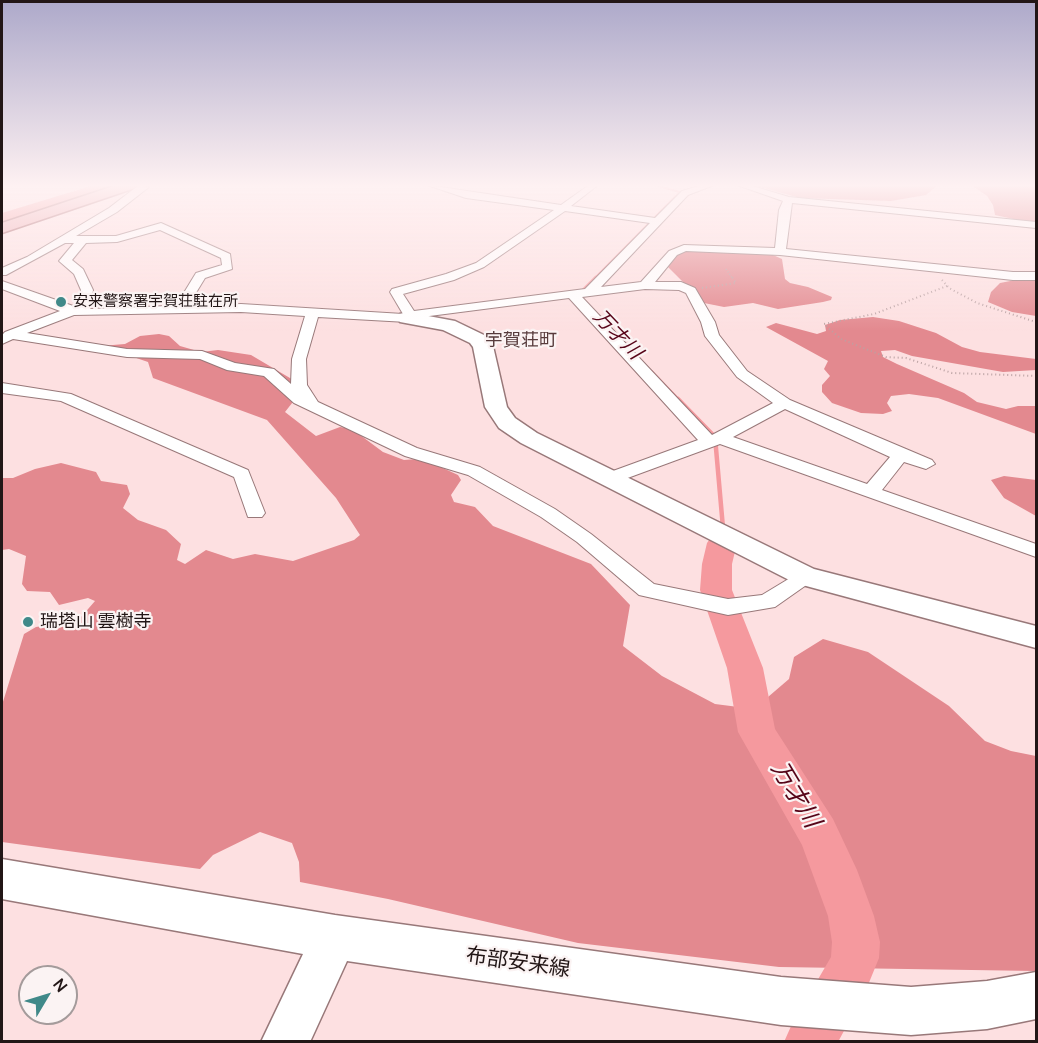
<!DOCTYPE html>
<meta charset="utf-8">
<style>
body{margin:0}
#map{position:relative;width:1038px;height:1043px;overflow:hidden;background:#fde0e1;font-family:Manrope,sans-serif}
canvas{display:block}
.frame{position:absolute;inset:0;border:3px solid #221616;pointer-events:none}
.north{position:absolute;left:18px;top:965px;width:60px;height:60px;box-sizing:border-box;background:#fbf3f3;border:2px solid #a49b9b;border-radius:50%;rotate:52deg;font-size:16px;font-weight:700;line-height:24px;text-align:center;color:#221616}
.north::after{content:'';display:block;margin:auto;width:21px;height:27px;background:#408989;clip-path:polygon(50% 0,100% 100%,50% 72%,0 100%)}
</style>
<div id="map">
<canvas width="1038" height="1043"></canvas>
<div class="frame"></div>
<div class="north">N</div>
</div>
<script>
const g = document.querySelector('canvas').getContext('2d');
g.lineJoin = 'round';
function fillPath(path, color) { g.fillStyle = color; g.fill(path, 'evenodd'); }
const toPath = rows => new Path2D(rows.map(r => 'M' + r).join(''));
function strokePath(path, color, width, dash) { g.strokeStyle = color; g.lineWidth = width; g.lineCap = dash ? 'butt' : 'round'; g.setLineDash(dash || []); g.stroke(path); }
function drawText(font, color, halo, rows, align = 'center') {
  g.font = font + ' Manrope,"Noto Sans JP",sans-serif'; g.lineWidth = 4.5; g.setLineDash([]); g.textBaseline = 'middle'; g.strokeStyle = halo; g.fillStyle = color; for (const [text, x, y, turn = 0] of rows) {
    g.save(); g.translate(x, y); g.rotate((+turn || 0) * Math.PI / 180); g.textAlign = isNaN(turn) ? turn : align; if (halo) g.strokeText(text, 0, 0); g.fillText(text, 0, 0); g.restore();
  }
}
fillPath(toPath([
 [753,185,938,185,926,195,891,201,800,198],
 [971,185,1036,185,1036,224,995,215,993,205,987,196],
 [687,250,773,255,782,259,785,279,790,283,808,287,832,297,831,300,823,302,778,309,753,303,724,307,704,303,667,266,671,257],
 [1036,276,1036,316,1012,312,988,302,991,292,1000,283],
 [873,317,899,321,936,333,962,347,980,352,1036,359,1036,370,1003,372,912,356,895,350,881,351,883,357,897,364,964,393,977,402,1006,409,1018,406,1036,406,1036,434,938,398,909,394,891,396,887,403,892,411,883,414,861,413,832,403,822,392,822,385,830,376,824,369,828,361,766,327,776,323,817,334,826,331,825,325,840,320],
 [159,334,169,336,180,346,201,352,218,350,251,355,295,381,307,385,312,391,296,398,285,412,316,436,340,427,352,429,383,452,404,460,417,459,432,463,458,475,461,480,451,495,454,502,475,507,493,526,591,564,630,605,623,646,662,676,715,704,754,709,789,679,794,657,823,639,868,652,949,706,985,741,1011,751,1036,756,1036,971,779,967,578,943,388,899,300,882,299,862,292,843,260,832,213,855,200,869,2,842,2,705,24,634,36,627,74,621,82,616,95,601,88,598,59,605,50,592,27,591,22,584,26,556,9,549,2,550,2,478,13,478,35,469,61,463,96,472,101,481,127,485,130,494,123,508,138,520,166,530,181,544,177,560,185,564,206,550,233,559,255,554,293,561,354,540,360,535,336,498,267,420,153,378,148,362,101,346,125,344,140,336],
 [1004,476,1036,480,1036,516,1004,498,991,480]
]), '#e3898f');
strokePath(toPath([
 [594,279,680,192,654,185]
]), '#f5999e', 2);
strokePath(toPath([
 [583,290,596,277],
 [651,371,680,401]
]), '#f5999e', 3);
strokePath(toPath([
 [678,399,715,437,723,528]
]), '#f5999e', 4.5);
fillPath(toPath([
 [94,185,114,185,2,222,2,213,94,185],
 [722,534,732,536,737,543,732,564,732,590,763,668,775,729,833,819,857,870,874,916,880,942,879,958,866,990,838,1042,784,1042,792,1024,831,957,832,942,828,916,802,845,738,732,727,668,700,590,702,564,707,543,712,536,722,534]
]), '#f5999e');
const street = toPath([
 [139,185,149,187,117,212,76,236,116,236,161,223,230,254,232,269,205,278,194,296,184,306,241,304,403,314,390,292,392,289,446,274,476,263,554,210,466,198,427,185,561,205,589,185,598,185,571,206,655,218,682,191,702,185,714,185,688,195,601,287,641,282,669,251,684,245,775,248,779,210,783,201,737,185,749,185,789,197,1036,222,1036,228,792,203,786,249,1013,272,1036,272,1036,280,1013,280,780,255,686,251,677,255,655,282,681,282,695,288,715,322,719,335,747,371,790,400,932,460,935,464,926,469,904,462,882,490,1036,544,1036,557,720,444,614,483,602,483,599,479,602,475,698,440,569,298,414,318,407,322,318,317,306,359,307,385,318,402,417,448,480,467,555,509,591,534,654,584,728,599,762,595,805,569,812,571,816,576,812,581,775,607,728,615,639,595,577,542,541,517,468,475,405,456,294,403,264,376,227,370,200,359,127,357,13,339,2,344,2,335,5,332,60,311,2,289,2,281,76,307,80,305,81,290,74,274,59,261,74,243,65,243,6,275,2,275,2,268,27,257,109,208,139,185],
 [565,211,650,223,585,289,414,311,403,294,454,280,484,267,565,211],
 [160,230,221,258,222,265,196,273,185,291,168,306,90,309,93,290,83,269,72,260,86,243,117,242,160,230],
 [645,289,679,290,686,293,701,322,705,336,737,377,773,403,712,435,582,297,645,289],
 [241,312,305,316,292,359,291,384,274,369,235,363,202,351,127,349,27,333,74,315,241,312],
 [785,409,890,457,867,484,733,437,785,409],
 [2,383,71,394,248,470,265,513,262,517,248,517,234,477,61,401,2,393,2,383]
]);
const secondary = toPath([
 [407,312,455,321,484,335,493,346,507,407,515,418,537,433,814,569,1036,626,1036,648,795,583,521,443,499,428,485,407,473,347,470,343,443,330,400,322,398,318,400,314,407,312],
 [2,859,335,915,781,977,911,987,987,981,1036,972,1036,1019,987,1029,911,1035,781,1025,347,961,310,1042,261,1042,303,954,2,899,2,859]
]);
const primary = toPath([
 [117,185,137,185,135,188,2,233,2,223,117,185]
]);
strokePath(street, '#987879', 2);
strokePath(secondary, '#987879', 3);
strokePath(primary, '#9e5056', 3);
strokePath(toPath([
 [726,269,733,279]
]), '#baa2a3', 1.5, [1, 2]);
strokePath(toPath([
 [942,280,949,288,977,303,1036,322],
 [947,286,874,314,824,324,841,339,886,357,906,358,952,373,1036,376],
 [702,288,736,283,732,277]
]), '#baa2a3', 2, [1, 3]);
fillPath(street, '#fff');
fillPath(secondary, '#fff');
fillPath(primary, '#eda9af');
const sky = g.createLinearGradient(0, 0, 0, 331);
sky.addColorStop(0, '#ada9ca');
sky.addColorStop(0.56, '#fef1f2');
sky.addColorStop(1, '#fef1f200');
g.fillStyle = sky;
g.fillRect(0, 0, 1038, 331);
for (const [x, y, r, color] of [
 [61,302,6,"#408989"],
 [28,622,6,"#408989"]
]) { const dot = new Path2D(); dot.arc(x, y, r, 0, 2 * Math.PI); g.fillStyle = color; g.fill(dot); strokePath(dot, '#fbf3f3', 2); }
drawText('15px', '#221616', '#fbf3f3', [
 ["安来警察署宇賀荘駐在所",73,302]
], 'left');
drawText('18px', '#573b3c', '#fbf3f3', [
 ["宇賀荘町",521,341]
]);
drawText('18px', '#221616', '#fbf3f3', [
 ["瑞塔山 雲樹寺",40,622]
], 'left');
drawText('italic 20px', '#570418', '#fbf3f3', [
 ["万才川",617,335,46]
]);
drawText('21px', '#221616', '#fbf3f3', [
 ["布部安来線",518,963,8]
]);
drawText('italic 24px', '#570418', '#fbf3f3', [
 ["万才川",795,795,59]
]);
</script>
